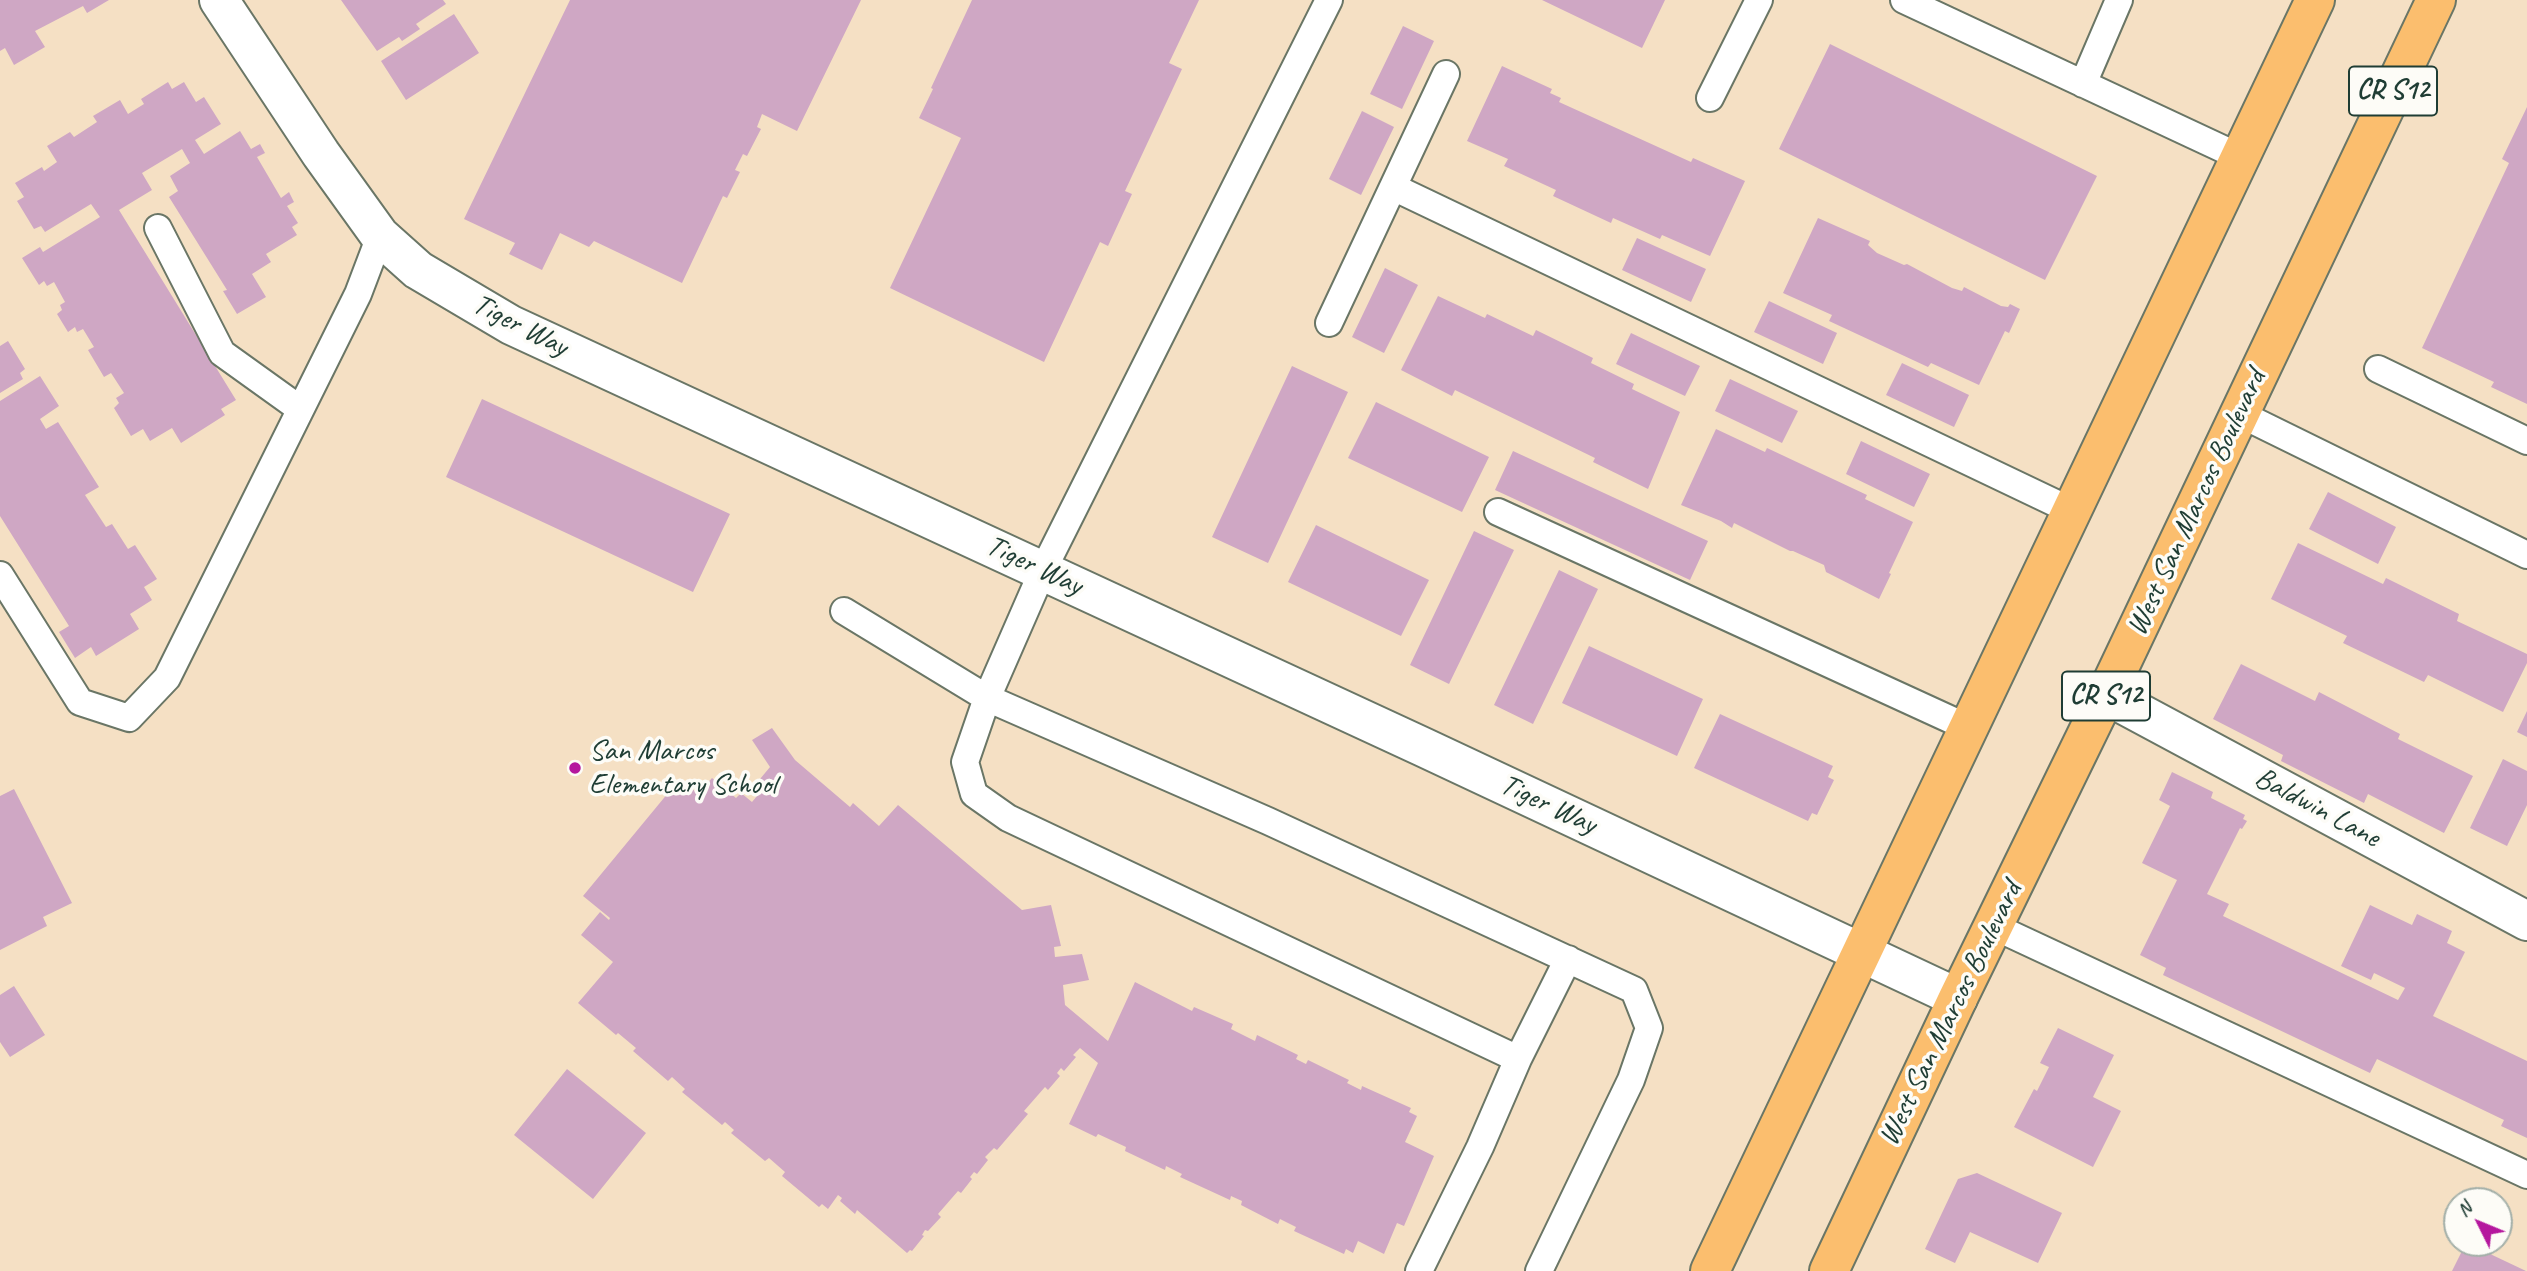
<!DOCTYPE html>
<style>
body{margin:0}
#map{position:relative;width:2527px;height:1271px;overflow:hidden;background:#f5e0c4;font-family:Caveat,sans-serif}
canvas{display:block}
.north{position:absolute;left:2443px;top:1187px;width:70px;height:70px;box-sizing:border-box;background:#fdfcf7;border:2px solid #a4b0a9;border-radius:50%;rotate:313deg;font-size:19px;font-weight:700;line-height:28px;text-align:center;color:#1f3d34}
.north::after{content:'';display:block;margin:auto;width:24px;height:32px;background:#b5179e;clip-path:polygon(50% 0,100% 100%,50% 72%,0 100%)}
</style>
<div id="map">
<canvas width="2527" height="1271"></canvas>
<div class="north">N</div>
</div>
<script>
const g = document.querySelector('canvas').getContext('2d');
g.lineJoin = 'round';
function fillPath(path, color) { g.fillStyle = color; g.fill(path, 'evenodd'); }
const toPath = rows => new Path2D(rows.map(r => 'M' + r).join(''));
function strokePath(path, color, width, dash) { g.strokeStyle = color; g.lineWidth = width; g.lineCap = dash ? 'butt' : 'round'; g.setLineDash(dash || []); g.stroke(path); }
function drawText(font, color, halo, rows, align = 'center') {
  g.font = font + ' Caveat,sans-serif'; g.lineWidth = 7; g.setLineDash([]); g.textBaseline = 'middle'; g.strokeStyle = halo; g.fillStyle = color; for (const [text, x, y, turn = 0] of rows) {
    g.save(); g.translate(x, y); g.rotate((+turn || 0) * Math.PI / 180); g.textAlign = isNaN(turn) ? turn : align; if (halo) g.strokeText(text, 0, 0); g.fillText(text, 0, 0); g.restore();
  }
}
fillPath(toPath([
 [0,0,109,0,87,13,83,6,35,31,45,47,14,65,5,48,0,51],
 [341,0,443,0,446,4,416,24,420,29,402,41,399,37,377,51],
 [570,0,861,0,797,131,762,114,757,127,761,129,747,156,743,154,735,170,740,172,727,198,723,196,682,283,594,241,589,247,560,233,542,270,509,254,515,243,464,219],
 [972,0,1199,0,1169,63,1182,69,1125,191,1132,194,1108,246,1100,242,1044,362,890,288,961,138,919,118,933,89,931,88],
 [1542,0,1665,0,1642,48],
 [454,14,479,53,406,100,381,61],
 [1403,26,1434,41,1402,109,1370,94],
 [1830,44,2097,176,2045,280,1779,149],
 [1502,66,1552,89,1550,93,1561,98,1559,102,1691,162,1693,158,1745,181,1710,256,1662,235,1660,239,1613,218,1611,223,1553,196,1556,190,1504,166,1508,159,1467,141],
 [168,82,172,89,184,82,196,102,204,97,221,124,195,140,204,154,240,131,251,149,260,144,265,153,257,157,281,198,289,192,294,202,287,206,298,223,292,227,297,235,266,254,271,262,252,274,266,297,237,314,223,291,227,290,169,197,178,191,170,176,190,163,182,149,142,173,152,190,119,210,236,400,221,409,225,415,181,443,172,428,150,441,143,429,131,436,114,408,119,403,116,398,124,393,111,373,104,377,88,350,94,347,83,329,77,332,75,327,68,332,57,314,62,310,60,305,65,302,54,282,47,286,44,281,39,285,22,258,40,247,43,252,100,217,91,204,45,232,41,226,34,229,17,201,24,197,15,183,42,167,44,171,57,162,47,146,70,132,74,137,97,122,93,116,120,100,128,114,144,104,141,99],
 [2527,107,2527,404,2491,387,2494,382,2422,348,2509,163,2502,159],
 [1362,111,1394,127,1361,195,1329,179],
 [1818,218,1870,241,1868,245,1877,253,1904,265,1907,264,1952,288,1962,291,1964,287,2001,306,2008,307,2010,304,2020,309,2009,333,2005,331,1979,385,1931,363,1928,367,1829,321,1832,315,1783,293],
 [1637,238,1706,269,1691,302,1622,270],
 [1385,268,1418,285,1384,353,1352,337],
 [1438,296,1485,318,1487,314,1533,336,1536,330,1593,358,1591,363,1634,384,1632,389,1680,412,1648,489,1593,462,1595,458,1455,390,1452,396,1401,370],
 [1769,301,1837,333,1823,364,1754,332],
 [1631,333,1700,366,1685,396,1616,364],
 [8,341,25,369,20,373,23,379,0,393,0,346],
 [1902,363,1969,395,1954,427,1886,395],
 [1292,366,1348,392,1268,563,1212,537],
 [40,376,59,406,40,419,46,429,58,422,99,487,85,495,106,527,112,524,128,549,135,545,157,579,144,587,152,600,130,614,139,629,96,656,91,647,75,658,59,632,69,626,0,516,0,401],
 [1730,379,1798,411,1782,443,1715,411],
 [482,399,730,514,693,592,446,477],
 [1376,402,1489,457,1462,512,1348,458],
 [1716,429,1765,452,1767,448,1867,495,1865,499,1913,522,1889,573,1891,574,1879,599,1826,572,1824,565,1793,551,1790,551,1734,523,1732,528,1721,521,1681,505],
 [1861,441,1930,474,1914,507,1846,474],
 [1513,451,1708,541,1690,580,1495,490],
 [2328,492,2396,527,2378,564,2309,529],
 [1316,525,1429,580,1401,636,1288,582],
 [1474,531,1514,550,1449,684,1410,665],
 [2298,543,2383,584,2386,578,2459,614,2457,621,2527,654,2527,663,2503,712,2428,675,2424,682,2343,643,2347,636,2271,599],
 [1559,570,1598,589,1533,724,1494,705],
 [1589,646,1703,699,1677,756,1562,703],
 [2241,664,2315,701,2319,692,2400,734,2398,739,2473,776,2444,833,2368,794,2364,803,2281,761,2283,755,2213,719],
 [2527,711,2527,737,2517,732],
 [1720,714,1833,766,1828,777,1834,780,1817,815,1812,813,1808,821,1694,768],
 [772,728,795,760,850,807,853,803,879,826,898,805,1022,910,1051,905,1061,946,1054,947,1055,957,1082,954,1089,980,1063,985,1065,1005,1108,1041,1135,982,1192,1011,1194,1007,1233,1024,1231,1029,1255,1041,1257,1035,1298,1055,1296,1059,1306,1064,1308,1060,1349,1080,1347,1083,1361,1090,1362,1086,1411,1108,1409,1112,1417,1116,1405,1142,1434,1156,1404,1226,1397,1223,1384,1254,1358,1241,1353,1253,1346,1249,1344,1254,1294,1231,1296,1227,1280,1219,1278,1224,1241,1205,1242,1201,1231,1196,1230,1200,1180,1177,1182,1174,1166,1166,1165,1170,1125,1151,1126,1147,1098,1134,1096,1137,1069,1124,1098,1063,1080,1048,1073,1055,1076,1057,1064,1071,1061,1068,1057,1073,1060,1076,1048,1090,1045,1087,1024,1111,1028,1114,997,1150,994,1148,985,1157,988,1160,977,1174,974,1172,970,1177,972,1179,961,1193,958,1191,938,1214,941,1217,928,1231,925,1230,922,1235,924,1236,912,1251,910,1250,907,1253,857,1210,855,1214,840,1201,842,1198,838,1195,828,1209,822,1204,819,1207,782,1176,785,1172,769,1158,765,1161,731,1133,734,1130,725,1122,722,1125,682,1092,685,1089,672,1077,668,1081,633,1051,636,1048,618,1033,616,1035,578,1003,613,962,581,935,600,912,609,920,610,918,583,896,673,787,682,794,689,786,698,794,712,778,736,798,741,793,752,802,767,784,760,779,770,767,752,740],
 [2503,759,2527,771,2527,805,2507,846,2470,828],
 [2172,772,2213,792,2211,798,2245,815,2243,819,2247,821,2242,829,2240,828,2207,894,2229,904,2223,916,2398,1000,2405,988,2374,973,2371,980,2341,966,2370,905,2412,925,2417,914,2452,931,2447,943,2465,952,2433,1016,2527,1061,2527,1138,2501,1126,2504,1120,2377,1059,2370,1073,2197,991,2163,975,2166,968,2140,955,2177,880,2142,863,2170,806,2159,800],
 [14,789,72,903,43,917,47,926,0,950,0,796],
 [14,986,45,1035,10,1057,0,1042,0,995],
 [2058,1028,2114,1055,2093,1097,2121,1111,2093,1167,2014,1127,2034,1089,2037,1091,2049,1067,2040,1063],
 [567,1069,646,1133,593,1199,514,1135],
 [1977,1173,2062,1213,2038,1263,1970,1232,1955,1263,1925,1249,1958,1179],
 [2466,1243,2467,1243,2526,1271,2452,1271]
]), '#cfa7c4');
const service = toPath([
 [1329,0,1043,570,987,698,965,762,974,794,1008,818,1518,1059],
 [1904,0,2240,157],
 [2083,84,2119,0],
 [1710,98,1759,0],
 [1393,187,2072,511],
 [158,228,222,353,300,409],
 [1329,323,1446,74],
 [2378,369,2527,441],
 [2240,414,2527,555],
 [1498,512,1969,728],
 [0,575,80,702,129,718,167,678,358,294,380,236],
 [844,611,987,698,1268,821,1634,990,1649,1028,1631,1080,1539,1271],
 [1993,926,2527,1175],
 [1419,1271,1480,1147,1518,1059,1568,959]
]);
const minor = toPath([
 [2106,695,2527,921]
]);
const tertiary = toPath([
 [219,0,321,154,380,236,418,270,511,325,1423,747,1958,998]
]);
const primary = toPath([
 [1710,1271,2315,0],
 [1829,1271,1958,998,2106,695,2436,0]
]);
strokePath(service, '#6a7666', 30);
strokePath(minor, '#6a7666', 42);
strokePath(tertiary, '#6a7666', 42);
strokePath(primary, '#6a7666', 42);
strokePath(service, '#fff', 26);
strokePath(minor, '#fff', 38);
strokePath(tertiary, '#fff', 38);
strokePath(primary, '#fbbe6e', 38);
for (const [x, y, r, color] of [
 [575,768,7,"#b5179e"]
]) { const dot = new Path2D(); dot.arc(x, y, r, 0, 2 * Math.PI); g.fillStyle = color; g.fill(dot); strokePath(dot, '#fdfcf7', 2.5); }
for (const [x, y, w] of [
 [2393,91,88],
 [2106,696,88]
]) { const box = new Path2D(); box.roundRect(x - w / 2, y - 24.5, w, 49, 5); g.fillStyle = '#fdfcf7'; g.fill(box); strokePath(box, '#1f3d34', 2); }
drawText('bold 28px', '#1f3d34', null, [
 ["CR S12",2393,91],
 ["CR S12",2106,696]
]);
drawText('30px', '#1f3d34', '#fdfcf7', [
 ["Tiger Way",520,326,27],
 ["West San Marcos Boulevard",2197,503,-65],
 ["Tiger Way",1034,566,25],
 ["Tiger Way",1548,805,25],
 ["Baldwin Lane",2317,808,28],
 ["West San Marcos Boulevard",1951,1014,-64]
]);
drawText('30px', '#1f3d34', '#fdfcf7', [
 ["San Marcos",589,751],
 ["Elementary School",589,785]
], 'left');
</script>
